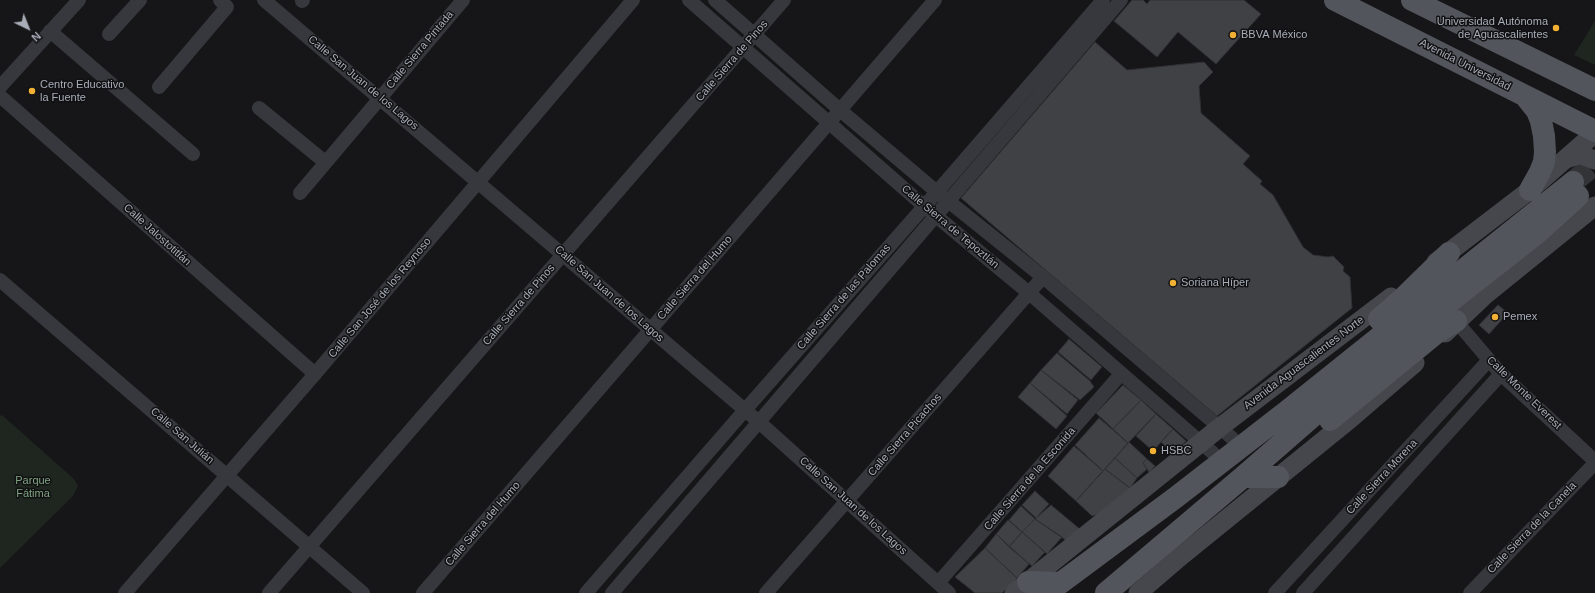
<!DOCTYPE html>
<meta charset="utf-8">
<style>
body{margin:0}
#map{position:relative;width:1595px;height:593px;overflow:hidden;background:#161618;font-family:Helvetica,sans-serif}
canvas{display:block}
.north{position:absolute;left:8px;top:8px;width:40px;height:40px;-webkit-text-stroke:3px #111113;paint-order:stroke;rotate:137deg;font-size:11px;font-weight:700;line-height:16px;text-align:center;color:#a8adb8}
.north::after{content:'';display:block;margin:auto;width:14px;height:18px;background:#a8adb8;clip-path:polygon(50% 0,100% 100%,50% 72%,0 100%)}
</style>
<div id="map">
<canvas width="1595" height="593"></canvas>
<div class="north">N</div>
</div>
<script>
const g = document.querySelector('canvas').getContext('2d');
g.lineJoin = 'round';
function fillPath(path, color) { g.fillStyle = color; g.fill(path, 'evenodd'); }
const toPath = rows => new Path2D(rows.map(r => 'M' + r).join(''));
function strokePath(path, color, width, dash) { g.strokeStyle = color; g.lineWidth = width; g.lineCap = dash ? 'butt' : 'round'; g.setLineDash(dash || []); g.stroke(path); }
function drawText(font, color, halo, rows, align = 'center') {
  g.font = font + ' Helvetica,sans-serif'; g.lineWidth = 3; g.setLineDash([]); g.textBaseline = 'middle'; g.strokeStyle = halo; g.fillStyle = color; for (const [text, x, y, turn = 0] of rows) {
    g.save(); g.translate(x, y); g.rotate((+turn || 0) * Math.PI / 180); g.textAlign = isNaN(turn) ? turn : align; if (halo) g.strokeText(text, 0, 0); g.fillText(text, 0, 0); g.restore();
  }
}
fillPath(toPath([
 [1595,21,1595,65,1574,55],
 [2,415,74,479,78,486,73,496,0,568,0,416]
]), '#1e261f');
const building = toPath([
 [1132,0,1143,0,1147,4,1150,0,1244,0,1261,14,1216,64,1178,32,1157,57,1114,21,1132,0],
 [1095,42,1127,70,1204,62,1213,72,1199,86,1201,113,1250,156,1243,164,1262,181,1260,184,1273,195,1303,247,1313,255,1328,257,1333,256,1344,267,1343,271,1350,277,1352,308,1217,416,961,198,1095,42],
 [1498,305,1508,313,1489,334,1479,325,1498,305],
 [1069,339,1102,367,1091,380,1058,352,1069,339],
 [1057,353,1090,381,1094,387,1080,400,1041,370,1057,353],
 [1041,370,1078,400,1067,414,1030,383,1041,370],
 [1030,383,1067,416,1056,429,1018,397,1030,383],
 [1123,385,1141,400,1113,429,1096,413,1123,385],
 [1141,400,1156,414,1128,443,1113,429,1141,400],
 [1156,414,1173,429,1153,451,1136,436,1156,414],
 [1099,418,1128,443,1103,471,1075,445,1099,418],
 [1173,429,1186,441,1173,454,1161,442,1173,429],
 [1129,442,1147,459,1143,463,1147,469,1137,478,1115,458,1129,442],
 [1074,446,1103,471,1076,501,1048,476,1074,446],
 [1115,458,1137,478,1130,488,1105,469,1115,458],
 [1147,459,1155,466,1149,472,1143,463,1147,459],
 [1105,469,1130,488,1099,514,1092,516,1076,501,1105,469],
 [1035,491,1049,504,1036,518,1022,505,1035,491],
 [1051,505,1081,530,1067,541,1035,519,1051,505],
 [1021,506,1035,519,1022,532,1009,520,1021,506],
 [1035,519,1062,537,1047,554,1022,532,1035,519],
 [1008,520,1022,532,1009,547,996,534,1008,520],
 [1022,532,1045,552,1032,566,1009,547,1022,532],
 [996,534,1029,564,1017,578,985,548,996,534],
 [985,548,1017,578,1002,593,975,593,955,577,985,548]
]);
fillPath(building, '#404145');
strokePath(building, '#303034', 1);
strokePath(toPath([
 [1573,182,1595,164]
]), '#333438', 22, [22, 11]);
strokePath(toPath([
 [264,0,759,422,949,593],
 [689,0,924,206,1029,293,1213,453],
 [715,0,840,110,937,192,1043,277,1232,438],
 [302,1,303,0],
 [50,31,193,154],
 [109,34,140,0],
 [0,87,79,0],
 [159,87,227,7,220,0],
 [0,96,315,374],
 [259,108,325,162],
 [300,193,463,0],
 [0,280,363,593],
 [1456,321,1501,374,1595,461],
 [938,583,1121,374],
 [125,593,315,374,633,0],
 [269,593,784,0],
 [423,593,935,0],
 [586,593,745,410,937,192,1103,0],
 [612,593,1121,0],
 [766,593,1043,277],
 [1275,593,1489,360],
 [1303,593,1501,374],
 [1470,593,1595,463]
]), '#37383d', 14);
strokePath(toPath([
 [1566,159,1578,155,1584,156,1595,160],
 [1436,262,1530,190,1595,133],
 [1445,333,1485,295,1595,206],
 [1014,593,1219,428,1391,297],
 [1138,593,1181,556,1350,419,1415,363]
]), '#45474d', 19);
strokePath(toPath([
 [1335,0,1595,131],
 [1412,0,1595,90],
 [1525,96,1537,111,1541,121,1544,136,1545,152,1544,162,1540,172,1530,190],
 [1379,319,1402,299,1449,253],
 [1330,420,1435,334,1456,321],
 [1243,477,1278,477],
 [1028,582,1060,583],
 [1047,593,1175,498,1286,412,1573,182],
 [1106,593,1243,477,1360,375,1439,310,1536,234,1578,196]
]), '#53555c', 22);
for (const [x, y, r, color] of [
 [1556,28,4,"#f2b134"],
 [1233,35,4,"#f2b134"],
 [32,91,4,"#f2b134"],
 [1173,283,4,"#f2b134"],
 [1495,317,4,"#f2b134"],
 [1153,451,4,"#f2b134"]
]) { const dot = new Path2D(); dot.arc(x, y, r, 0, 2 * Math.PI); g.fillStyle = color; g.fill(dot); strokePath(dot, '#111113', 1.5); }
drawText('11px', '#a8adb8', '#111113', [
 ["Universidad Autónoma",1548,22,"right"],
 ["de Aguascalientes",1548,35,"right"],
 ["BBVA México",1241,35],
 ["Centro Educativo",40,85],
 ["la Fuente",40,98],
 ["Soriana Híper",1181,283],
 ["Pemex",1503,317],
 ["HSBC",1161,451]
], 'left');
drawText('11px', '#a8adb8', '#111113', [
 ["Calle Sierra Pintada",420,50,-50],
 ["Calle Sierra de Pinos",732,61,-49],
 ["Avenida Universidad",1465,65,27],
 ["Calle San Juan de los Lagos",363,83,40],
 ["Calle Sierra de Tepoztlán",950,227,40],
 ["Calle Jalostotitlán",157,235,42],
 ["Calle Sierra del Humo",695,278,-49],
 ["Calle San Juan de los Lagos",609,294,41],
 ["Calle Sierra de las Palomas",844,297,-49],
 ["Calle San José de los Reynoso",380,298,-50],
 ["Calle Sierra de Pinos",519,305,-49],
 ["Avenida Aguascalientes Norte",1304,363,-37],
 ["Calle Monte Everest",1524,393,44],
 ["Calle Sierra Picachos",905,435,-49],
 ["Calle San Julián",182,436,41],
 ["Calle Sierra Morena",1382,477,-47],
 ["Calle Sierra de la Esconida",1030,479,-49],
 ["Calle San Juan de los Lagos",853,506,42],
 ["Calle Sierra del Humo",483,524,-49],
 ["Calle Sierra de la Canela",1532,528,-46]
]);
drawText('11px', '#7fa381', '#111113', [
 ["Parque",33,481],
 ["Fátima",33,494]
]);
</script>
